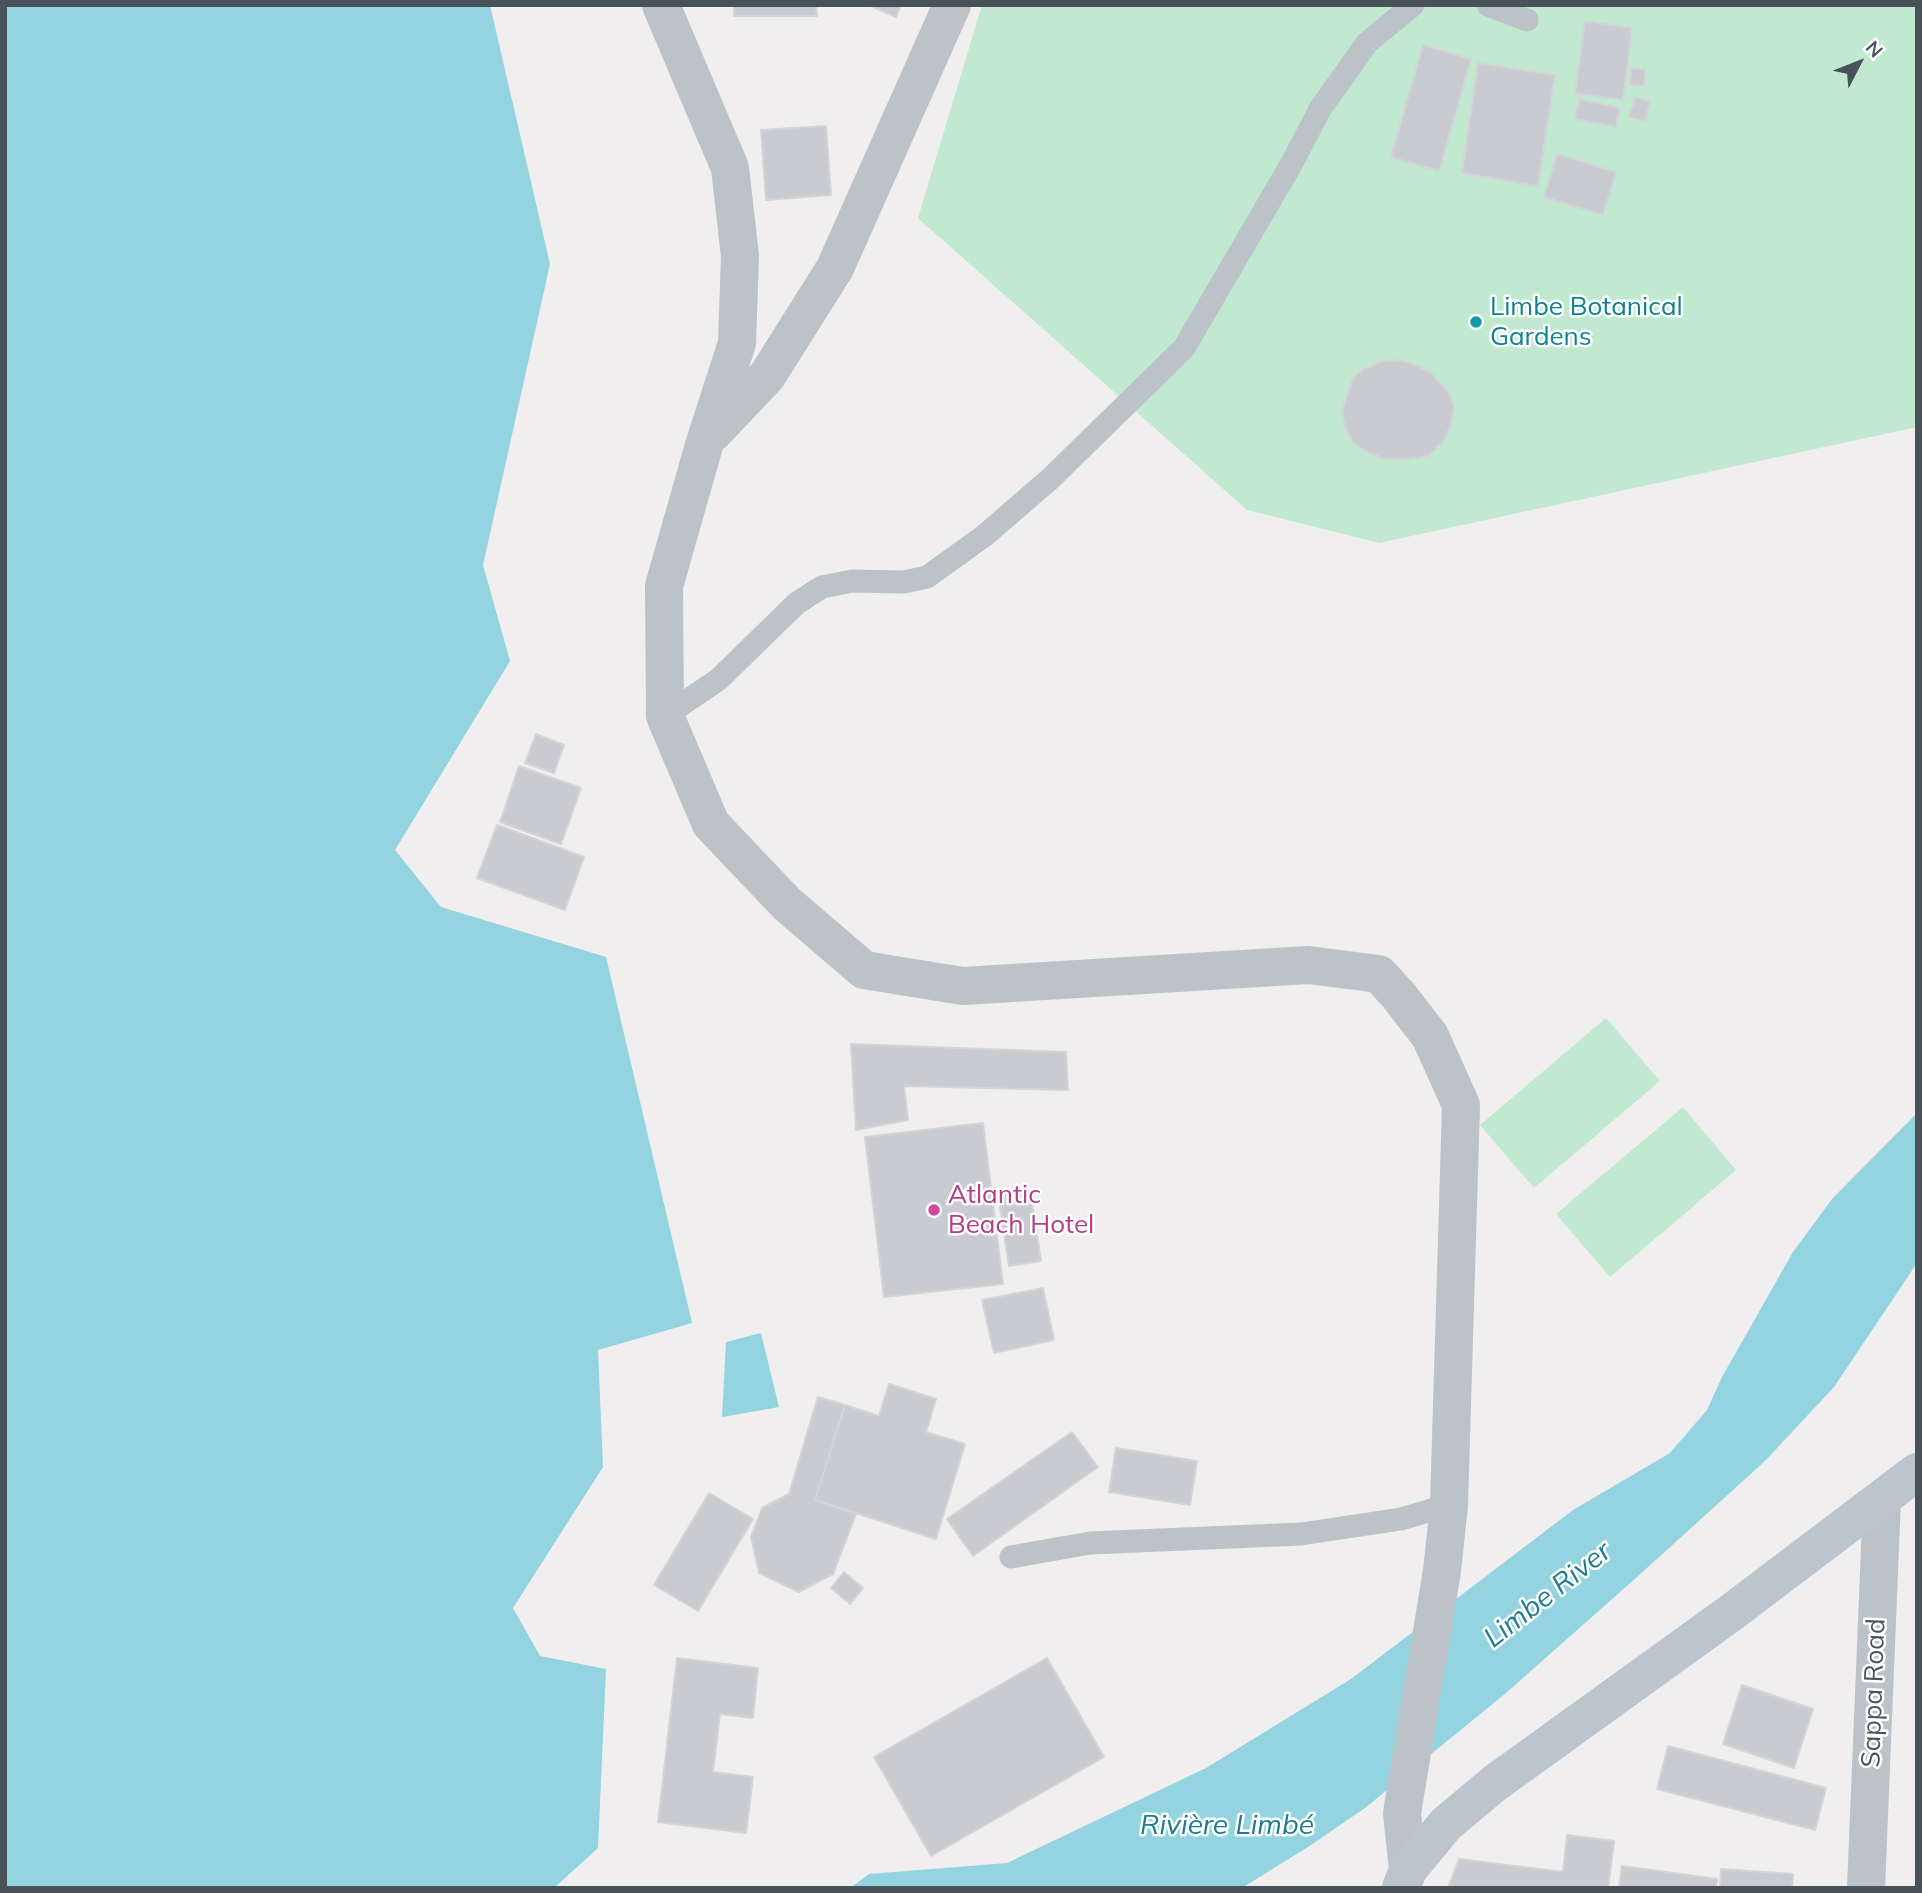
<!DOCTYPE html>
<meta charset="utf-8">
<style>
body{margin:0}
#map{position:relative;width:1922px;height:1893px;overflow:hidden;background:#f0eeee;font-family:Mulish,sans-serif}
canvas{display:block}
.frame{position:absolute;inset:0;border:7px solid #485259;pointer-events:none}
.north{position:absolute;left:1824px;top:28px;width:70px;height:70px;-webkit-text-stroke:5px #fff;paint-order:stroke;rotate:48deg;font-size:19px;font-weight:700;line-height:28px;text-align:center;color:#485259}
.north::after{content:'';display:block;margin:auto;width:24px;height:32px;background:#485259;clip-path:polygon(50% 0,100% 100%,50% 72%,0 100%)}
</style>
<div id="map">
<canvas width="1922" height="1893"></canvas>
<div class="frame"></div>
<div class="north">N</div>
</div>
<script>
const g = document.querySelector('canvas').getContext('2d');
g.lineJoin = 'round';
function fillPath(path, color) { g.fillStyle = color; g.fill(path, 'evenodd'); }
const toPath = rows => new Path2D(rows.map(r => 'M' + r).join(''));
function strokePath(path, color, width, dash) { g.strokeStyle = color; g.lineWidth = width; g.lineCap = dash ? 'butt' : 'round'; g.setLineDash(dash || []); g.stroke(path); }
function drawText(font, color, halo, rows, align = 'center') {
  g.font = font + ' Mulish,sans-serif'; g.lineWidth = 5; g.setLineDash([]); g.textBaseline = 'middle'; g.strokeStyle = halo; g.fillStyle = color; for (const [text, x, y, turn = 0] of rows) {
    g.save(); g.translate(x, y); g.rotate((+turn || 0) * Math.PI / 180); g.textAlign = isNaN(turn) ? turn : align; if (halo) g.strokeText(text, 0, 0); g.fillText(text, 0, 0); g.restore();
  }
}
fillPath(toPath([
 [982,5,1917,5,1917,427,1379,543,1247,510,918,218],
 [1606,1018,1660,1081,1534,1188,1480,1125],
 [1683,1107,1736,1170,1610,1277,1556,1214]
]), '#c1e9cf');
fillPath(toPath([
 [5,5,490,5,550,264,483,565,510,661,395,850,441,907,606,957,692,1323,598,1350,603,1467,513,1608,540,1656,606,1669,598,1848,554,1888,5,1888],
 [1917,1113,1917,1263,1834,1387,1765,1461,1637,1577,1506,1693,1365,1808,1311,1845,1242,1888,850,1888,869,1874,1007,1863,1206,1768,1351,1679,1573,1510,1670,1453,1707,1410,1722,1377,1793,1252,1832,1199],
 [761,1333,779,1407,722,1417,726,1342]
]), '#94d3e0');
const building = toPath([
 [734,5,816,5,817,16,734,16,734,5],
 [869,5,901,5,896,17,869,5],
 [1585,21,1632,28,1623,100,1575,93,1585,21],
 [1423,45,1471,59,1439,171,1391,157,1423,45],
 [1478,63,1555,75,1538,186,1462,173,1478,63],
 [1631,68,1645,69,1644,86,1630,85,1631,68],
 [1635,97,1650,102,1645,121,1629,117,1635,97],
 [1579,99,1620,108,1616,127,1575,119,1579,99],
 [826,126,831,195,766,200,761,130,826,126],
 [1557,154,1616,172,1603,215,1544,197,1557,154],
 [1394,360,1411,363,1431,373,1450,394,1454,408,1451,424,1444,440,1428,456,1410,459,1386,459,1367,452,1352,442,1345,426,1342,412,1353,378,1363,370,1380,362,1394,360],
 [536,734,564,745,554,773,525,763,536,734],
 [519,766,581,788,561,844,500,822,519,766],
 [497,825,584,857,565,910,477,878,497,825],
 [851,1044,1066,1052,1068,1090,904,1086,908,1120,856,1130,851,1044],
 [983,1123,1003,1284,884,1297,865,1137,983,1123],
 [1030,1190,1041,1261,1009,1266,998,1194,1030,1190],
 [1043,1288,1054,1340,994,1353,982,1300,1043,1288],
 [889,1384,936,1399,926,1432,965,1444,936,1539,815,1500,845,1405,879,1416,889,1384],
 [818,1397,845,1405,815,1500,856,1514,833,1574,799,1592,759,1573,751,1537,762,1508,789,1494,818,1397],
 [1072,1432,1098,1467,973,1556,947,1519,1072,1432],
 [1116,1448,1197,1461,1190,1505,1109,1492,1116,1448],
 [709,1493,753,1519,698,1611,654,1585,709,1493],
 [844,1572,863,1588,850,1604,831,1588,844,1572],
 [677,1658,758,1668,753,1718,720,1714,713,1772,753,1777,746,1833,658,1822,677,1658],
 [1047,1658,1104,1757,931,1856,874,1757,1047,1658],
 [1742,1685,1813,1709,1794,1768,1723,1744,1742,1685],
 [1668,1746,1826,1788,1815,1830,1657,1789,1668,1746],
 [1567,1835,1614,1841,1608,1888,1448,1888,1459,1859,1563,1872,1567,1835],
 [1622,1866,1717,1879,1716,1888,1619,1888,1622,1866],
 [1721,1869,1793,1874,1792,1888,1720,1888,1721,1869]
]);
fillPath(building, '#c9cbd0');
strokePath(building, '#d3d4d8', 2);
strokePath(toPath([
 [1488,5,1527,20],
 [665,716,719,679,797,603,822,587,852,581,904,582,927,577,984,536,1050,479,1184,348,1292,163,1320,109,1367,43,1413,5],
 [1011,1557,1090,1543,1301,1534,1401,1519,1449,1505]
]), '#bbc3c9', 23);
strokePath(toPath([
 [661,5,730,168,740,256,737,343,705,442,664,586,665,716,711,824,787,904,864,970,963,986,1308,965,1379,974,1399,996,1430,1036,1461,1105,1449,1505,1442,1571,1402,1813,1408,1870],
 [713,433,767,376,835,268,952,5],
 [1866,1888,1882,1499]
]), '#bbc3c9', 38);
strokePath(toPath([
 [1401,1888,1408,1870,1446,1824,1495,1783,1732,1612,1917,1472]
]), '#bcc5cd', 38);
for (const [x, y, r, color] of [
 [1476,322,7,"#0f9aa8"],
 [934,1210,7,"#d1479c"]
]) { const dot = new Path2D(); dot.arc(x, y, r, 0, 2 * Math.PI); g.fillStyle = color; g.fill(dot); strokePath(dot, '#fff', 2.5); }
drawText('26px', '#0d838f', '#fff', [
 ["Limbe Botanical",1490,307],
 ["Gardens",1490,337]
], 'left');
drawText('26px', '#b23c85', '#fff', [
 ["Atlantic",948,1195],
 ["Beach Hotel",948,1225]
], 'left');
drawText('26px', '#485259', '#fff', [
 ["Sappa Road",1874,1693,-88]
]);
drawText('italic 28px', '#1d7c8f', '#fff', [
 ["Limbe River",1548,1595,-38],
 ["Rivière Limbé",1227,1826]
]);
</script>
